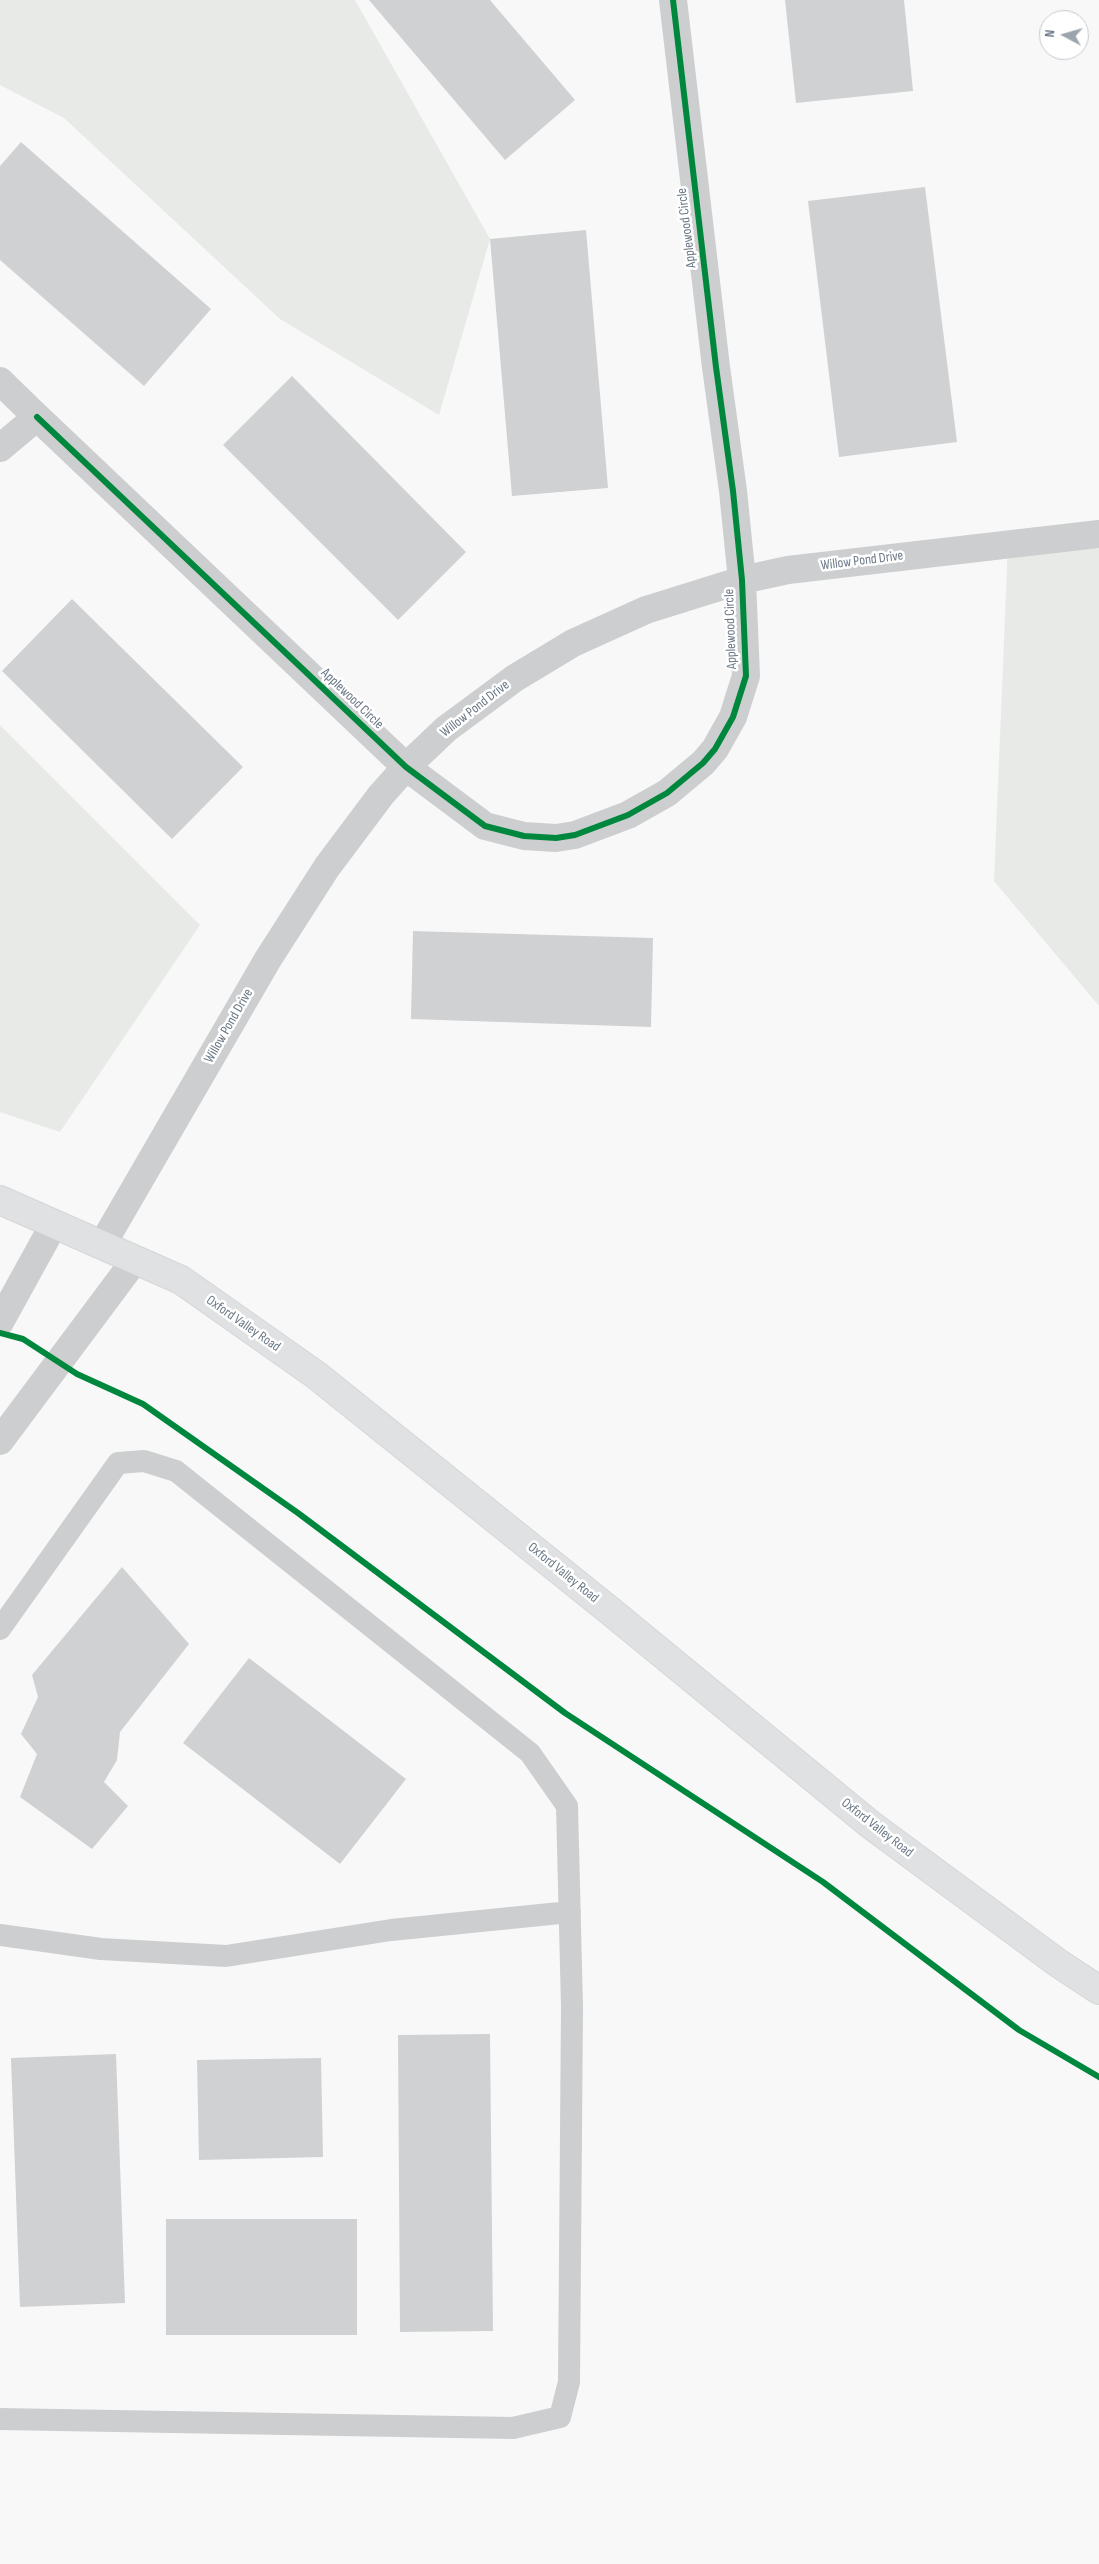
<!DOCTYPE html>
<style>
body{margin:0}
#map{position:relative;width:1099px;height:2564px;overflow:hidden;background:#f8f8f8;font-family:"Sofia Sans Condensed",sans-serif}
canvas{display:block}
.north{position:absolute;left:1039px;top:10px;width:50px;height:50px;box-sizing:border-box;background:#fff;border:1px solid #c4c9cf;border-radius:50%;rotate:276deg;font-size:14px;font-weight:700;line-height:20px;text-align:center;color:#6b7886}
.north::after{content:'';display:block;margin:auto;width:18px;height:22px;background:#9ca5ae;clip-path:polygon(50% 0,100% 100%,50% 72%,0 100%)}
</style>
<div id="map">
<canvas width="1099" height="2564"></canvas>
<div class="north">N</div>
</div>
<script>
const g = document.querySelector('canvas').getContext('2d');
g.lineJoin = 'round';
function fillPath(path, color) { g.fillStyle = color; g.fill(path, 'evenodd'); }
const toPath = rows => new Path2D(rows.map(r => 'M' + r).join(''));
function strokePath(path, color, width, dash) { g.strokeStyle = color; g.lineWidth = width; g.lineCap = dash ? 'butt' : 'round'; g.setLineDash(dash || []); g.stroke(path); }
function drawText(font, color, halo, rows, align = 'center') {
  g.font = font + ' "Sofia Sans Condensed",sans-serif'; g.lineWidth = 5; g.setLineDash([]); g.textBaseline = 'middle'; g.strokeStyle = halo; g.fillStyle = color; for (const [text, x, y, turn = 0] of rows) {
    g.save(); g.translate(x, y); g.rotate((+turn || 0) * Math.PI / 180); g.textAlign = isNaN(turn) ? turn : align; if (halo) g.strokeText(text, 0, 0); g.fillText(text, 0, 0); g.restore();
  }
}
fillPath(toPath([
 [0,0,355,0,490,239,439,415,280,319,64,118,0,85],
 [1099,534,1099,1006,994,881,1008,544],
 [0,725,200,925,60,1132,0,1112]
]), '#e7eae6');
fillPath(toPath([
 [369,0,490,0,575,100,505,160],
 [785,0,904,0,913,91,796,103],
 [21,142,211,309,144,386,0,260,0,166],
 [925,187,957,442,839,457,808,201],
 [586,230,608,488,512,496,490,239],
 [292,376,466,552,398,620,223,445],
 [72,599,243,767,172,839,2,671],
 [413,931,653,938,651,1027,411,1019],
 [122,1567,189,1644,120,1732,117,1760,104,1782,128,1806,92,1849,20,1797,37,1754,21,1734,38,1697,32,1675],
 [249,1658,406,1779,340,1864,183,1743],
 [490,2034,493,2331,400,2332,398,2035],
 [116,2054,125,2303,20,2307,11,2058],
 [321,2058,323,2157,199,2160,197,2060],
 [166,2219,357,2219,357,2335,166,2335]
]), '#d0d1d2');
const secondary = toPath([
 [0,1200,181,1280,316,1375,609,1610,871,1825,1058,1963,1099,1990]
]);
strokePath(secondary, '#d5d6d7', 30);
strokePath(toPath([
 [0,1629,118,1463,144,1461,176,1471,530,1753,567,1806,572,2007,569,2382,560,2417,513,2428,0,2419],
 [0,1935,101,1949,226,1956,391,1930,570,1912]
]), '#cdcecf', 22);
strokePath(toPath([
 [0,381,37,417,0,448],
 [37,417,406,767,485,826,524,836,556,838,575,835,628,815,667,793,703,763,715,749,733,717,746,676,742,580,733,491,716,367,673,0],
 [102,1245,268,959,327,867,381,795,406,767,446,729,515,678,573,643,646,610,742,580,788,570,1099,534],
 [0,1322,54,1224],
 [0,1441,135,1260]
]), '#cdcecf', 28);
strokePath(secondary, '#e0e1e2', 28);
strokePath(toPath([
 [37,417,406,767,485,826,524,836,556,838,575,835,628,815,667,793,703,763,715,749,733,717,746,676,742,580,733,491,716,367,673,0],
 [0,1333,23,1339,77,1374,143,1404,298,1513,565,1713,823,1882,1019,2030,1099,2077]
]), '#00873e', 6);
drawText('14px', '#6b7886', '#fff', [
 ["Applewood Circle",687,228,-97],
 ["Willow Pond Drive",862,561,-7],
 ["Applewood Circle",731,629,-92],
 ["Applewood Circle",352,699,44],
 ["Willow Pond Drive",475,709,-38],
 ["Willow Pond Drive",229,1026,-60],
 ["Oxford Valley Road",243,1324,35],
 ["Oxford Valley Road",563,1573,39],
 ["Oxford Valley Road",877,1828,38]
]);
</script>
